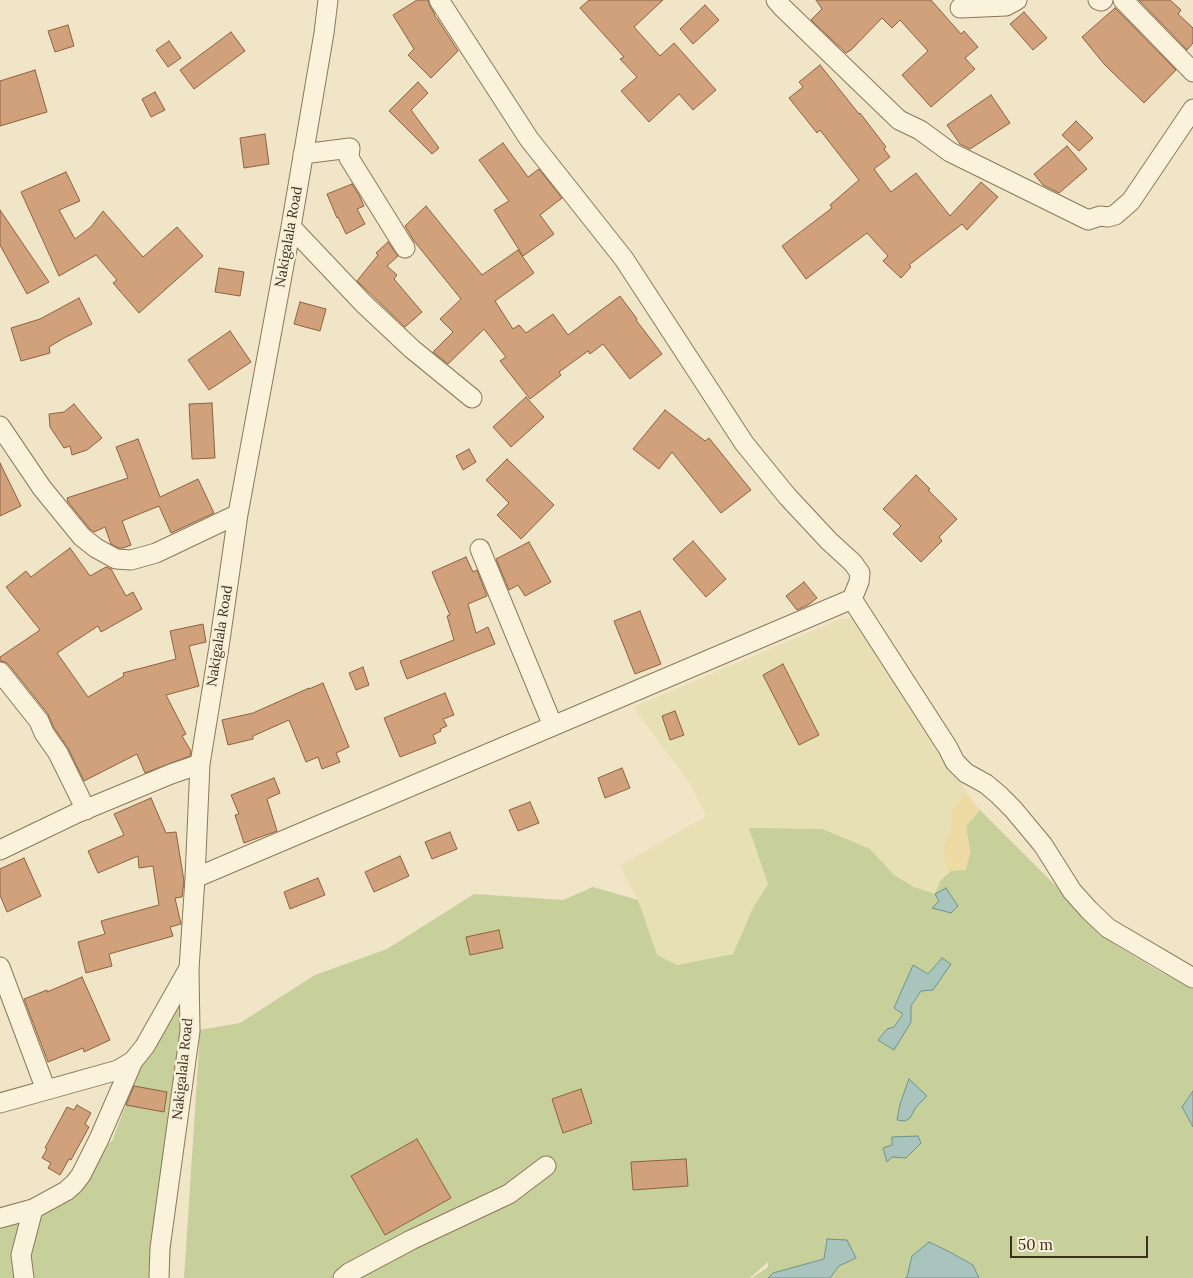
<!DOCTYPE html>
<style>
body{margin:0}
#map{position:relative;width:1193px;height:1278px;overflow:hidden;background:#f0e5c7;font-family:Lora,serif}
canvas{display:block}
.scale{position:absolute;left:1010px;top:1236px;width:138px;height:22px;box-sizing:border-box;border:2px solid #3d2e1f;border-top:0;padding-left:6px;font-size:15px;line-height:18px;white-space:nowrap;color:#3d2e1f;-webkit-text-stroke:4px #f7efd7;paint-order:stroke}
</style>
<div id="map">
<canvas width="1193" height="1278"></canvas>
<div class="scale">50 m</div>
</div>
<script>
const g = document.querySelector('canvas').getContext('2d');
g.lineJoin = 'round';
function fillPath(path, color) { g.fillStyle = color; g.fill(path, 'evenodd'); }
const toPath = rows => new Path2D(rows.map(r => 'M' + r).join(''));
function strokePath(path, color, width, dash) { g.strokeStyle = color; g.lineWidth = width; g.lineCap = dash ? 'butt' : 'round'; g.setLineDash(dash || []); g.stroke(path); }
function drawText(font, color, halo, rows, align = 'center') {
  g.font = font + ' Lora,serif'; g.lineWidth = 5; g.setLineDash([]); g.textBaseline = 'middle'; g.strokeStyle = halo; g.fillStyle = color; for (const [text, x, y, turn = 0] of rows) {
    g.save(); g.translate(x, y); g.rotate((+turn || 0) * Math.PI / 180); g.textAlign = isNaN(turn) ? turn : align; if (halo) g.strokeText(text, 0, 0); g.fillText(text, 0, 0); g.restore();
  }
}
fillPath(toPath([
 [853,618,923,720,966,792,952,810,951,829,943,846,947,873,940,881,935,894,914,887,894,875,870,849,750,828,768,884,753,908,733,954,677,965,657,955,638,900,620,866,706,816,689,782,633,707,841,619]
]), '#e6e0b4');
fillPath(toPath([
 [980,810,1114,944,1159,971,1193,989,1193,1091,1182,1107,1193,1127,1193,1278,979,1278,973,1265,948,1251,929,1242,912,1256,907,1277,905,1278,830,1278,839,1266,826,1239,824,1259,773,1273,768,1278,752,1278,768,1267,768,1262,750,1278,184,1278,199,1049,199,1030,240,1023,315,975,387,949,474,894,563,900,593,887,638,900,657,955,677,965,733,954,753,908,768,884,749,828,822,829,870,849,894,875,914,887,935,894,940,881,970,853,966,826],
 [913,966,928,974,921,991,911,1007,911,1022,887,1029,894,1027,903,1013,894,1008],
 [184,1003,177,1160,169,1278,0,1278,0,1210,40,1200,112,1141,145,1055,177,1005]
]), '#c7cf9a');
fillPath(toPath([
 [966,792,980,810,966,826,970,853,966,870,950,871,947,873,943,846,951,829,952,810]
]), '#eddba3');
const water = toPath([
 [946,888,958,906,951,913,932,908,939,901,935,894,946,888],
 [942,958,951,964,933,990,921,991,911,1006,911,1022,894,1050,878,1040,887,1029,894,1027,903,1014,894,1008,913,965,928,974,942,958],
 [909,1079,927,1096,916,1107,910,1118,905,1121,897,1120,900,1104,909,1079],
 [1193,1091,1193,1127,1182,1107,1193,1091],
 [918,1136,921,1143,906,1158,892,1157,887,1162,883,1148,892,1145,892,1137,918,1136],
 [827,1239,847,1240,856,1258,839,1266,830,1278,768,1278,773,1273,824,1259,827,1239],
 [929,1242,948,1251,973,1265,979,1278,905,1278,907,1277,912,1256,929,1242]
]);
fillPath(water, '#a8c4bd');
strokePath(water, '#6e938b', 1);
const building = toPath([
 [417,0,428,0,430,6,435,15,434,15,438,20,458,51,431,78,408,55,414,49,393,15,417,0],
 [589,0,663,0,634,27,660,56,674,43,716,90,693,110,679,94,649,122,621,91,637,77,620,59,624,57,580,8,589,0],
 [816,0,931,0,961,34,964,31,978,47,965,58,975,69,931,107,902,75,928,51,900,20,892,28,882,18,851,50,846,53,811,20,822,9,816,0],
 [1139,0,1170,0,1181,10,1178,14,1193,28,1193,43,1187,50,1139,0],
 [705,5,719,20,693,44,680,29,705,5],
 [1115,8,1176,70,1144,103,1104,64,1082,37,1115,8],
 [1024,12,1047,38,1033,50,1010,24,1024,12],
 [68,25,74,46,55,52,48,31,68,25],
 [231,32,245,51,194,89,180,70,231,32],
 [169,41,181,58,168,67,156,50,169,41],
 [820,65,859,114,860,113,886,147,884,149,890,157,874,169,891,192,916,173,950,216,981,182,998,197,967,230,962,224,909,265,911,267,901,278,883,261,888,256,867,233,806,279,782,246,832,208,830,205,859,180,820,130,817,133,789,98,803,87,799,82,820,65],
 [35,70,47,112,0,126,0,81,35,70],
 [418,82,428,93,411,110,439,148,432,154,389,111,418,82],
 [155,92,165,110,151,117,142,99,155,92],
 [991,95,1010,123,970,149,960,144,947,125,991,95],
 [1076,121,1093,138,1079,151,1062,135,1076,121],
 [265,134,269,164,244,168,240,138,265,134],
 [503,143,528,177,539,169,562,198,540,215,554,234,523,256,494,210,509,201,479,160,503,143],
 [1067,146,1087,169,1059,193,1043,185,1034,174,1067,146],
 [66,172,80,201,59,210,75,239,91,227,103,211,143,257,177,227,203,256,139,313,113,283,117,280,96,255,59,276,21,192,66,172],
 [352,184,359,195,364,206,357,209,365,224,346,234,338,217,337,218,327,194,352,184],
 [426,206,482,275,518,250,534,273,495,301,513,329,519,325,526,333,553,314,568,335,620,296,637,319,636,320,662,354,630,379,603,344,590,354,588,351,559,372,561,375,530,399,500,361,506,357,484,329,448,364,433,352,453,332,440,319,461,299,414,241,405,226,426,206],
 [0,210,49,282,27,294,0,245,0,210],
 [388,242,398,256,387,266,397,275,394,279,422,312,405,327,357,281,378,255,376,253,388,242],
 [219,268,244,272,240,296,215,292,219,268],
 [79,298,92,324,64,338,49,347,50,353,21,361,11,328,40,319,79,298],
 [300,302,326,309,320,331,294,324,300,302],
 [230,331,251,362,209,390,188,360,230,331],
 [526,397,544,417,511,447,493,427,526,397],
 [212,403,215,458,192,459,189,404,212,403],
 [74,404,102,438,87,450,72,455,70,446,64,448,50,427,49,414,64,412,74,404],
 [665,410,705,441,709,438,751,490,721,513,672,452,659,469,633,449,665,410],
 [138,439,160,497,198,479,214,513,171,533,159,506,122,521,131,545,123,548,119,548,111,544,105,527,94,532,90,529,68,502,67,498,128,478,116,447,138,439],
 [469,449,476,462,463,470,456,456,469,449],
 [507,459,554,505,521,539,497,515,509,503,486,480,507,459],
 [0,463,21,506,0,516,0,463],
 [916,475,930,489,928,490,957,519,939,537,942,541,921,562,893,534,901,526,883,509,916,475],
 [693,541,726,579,706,597,673,559,693,541],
 [529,542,551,582,525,596,518,585,509,590,496,559,529,542],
 [70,548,90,576,106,567,111,569,126,596,133,592,142,609,101,632,98,626,57,653,88,697,124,676,123,673,176,659,170,631,203,624,206,642,189,646,199,686,166,695,186,734,182,736,191,751,190,756,145,773,137,754,84,781,68,748,54,728,48,714,9,665,5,662,0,661,0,657,40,630,6,587,26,571,31,577,70,548],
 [466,557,473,572,477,570,487,596,468,604,476,633,488,627,495,644,407,679,400,661,454,640,447,616,450,615,432,572,466,557],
 [804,582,817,598,808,605,797,610,786,596,804,582],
 [640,611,661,664,635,674,614,621,640,611],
 [783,664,819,735,799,745,763,675,783,664],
 [363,667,369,685,356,690,349,673,363,667],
 [323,683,349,747,336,753,340,762,322,769,318,757,306,762,289,720,253,736,253,739,228,745,222,720,253,713,309,688,309,689,323,683],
 [445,693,454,715,443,719,447,726,440,729,441,731,433,735,436,743,400,757,384,718,445,693],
 [675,711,684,735,670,740,662,716,675,711],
 [622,768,630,788,605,798,598,778,622,768],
 [274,778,280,793,267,799,277,831,244,843,235,815,239,814,231,795,274,778],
 [151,798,166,833,176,832,184,881,182,897,175,898,181,924,170,927,173,936,109,954,112,966,86,973,78,942,105,934,101,921,159,905,153,866,139,868,138,856,98,873,88,851,124,835,114,814,151,798],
 [530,802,539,823,518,831,509,810,530,802],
 [450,832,457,849,432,859,425,842,450,832],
 [400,856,409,876,374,892,365,872,400,856],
 [24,858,41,896,7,912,0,895,0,869,24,858],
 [318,878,325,895,290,909,284,892,318,878],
 [499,930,503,948,470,955,466,937,499,930],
 [82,977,110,1040,84,1052,83,1048,48,1062,24,999,47,990,47,992,82,977],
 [134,1086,167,1092,164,1112,126,1105,134,1086],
 [581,1089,592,1123,563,1133,552,1099,581,1089],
 [77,1105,91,1113,85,1124,89,1127,71,1160,69,1159,60,1175,48,1168,51,1163,42,1158,47,1149,45,1148,67,1107,74,1110,77,1105],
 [417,1139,451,1198,385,1235,351,1176,417,1139],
 [686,1159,688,1186,633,1190,631,1162,686,1159]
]);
fillPath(building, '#d0a17b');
strokePath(building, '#8d6140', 1);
const minor = toPath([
 [439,0,529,139,624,259,744,443,787,496,829,541,853,563,860,573,859,582,852,599,948,748,955,762,966,773,986,784,999,795,1013,809,1043,845,1072,891,1089,910,1108,928,1193,978],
 [776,0,783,8,899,120,920,130,950,152,1088,220,1100,216,1108,217,1115,215,1131,201,1193,109],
 [1098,0,1101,1,1103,0],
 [1123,0,1193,72],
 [960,8,1006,6,1017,0],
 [303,154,350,148,349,158,405,248],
 [291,227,364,304,412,349,472,398],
 [0,426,42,488,82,537,96,548,116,559,131,560,156,553,238,514],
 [480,549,553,726],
 [0,672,39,721,44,733,58,753,86,810],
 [0,850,77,813,171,774,200,764],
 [195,878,852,599],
 [0,967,46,1090],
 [0,1103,118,1070,133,1061,145,1046,188,970],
 [0,1218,33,1209,66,1191,74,1184,81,1175,99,1139,133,1061],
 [24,1278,21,1255,33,1209],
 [159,1278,160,1248,190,1031,189,969,195,878,200,764,219,647,238,514,291,227,324,33,328,0],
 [343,1278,349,1273,411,1240,509,1194,546,1166]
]);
strokePath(minor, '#8d775b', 21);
strokePath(minor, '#faf2db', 19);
drawText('14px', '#3d2e1f', '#f7efd7', [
 ["Nakigalala Road",289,237,-80],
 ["Nakigalala Road",220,636,-81],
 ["Nakigalala Road",183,1069,-84]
]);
</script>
